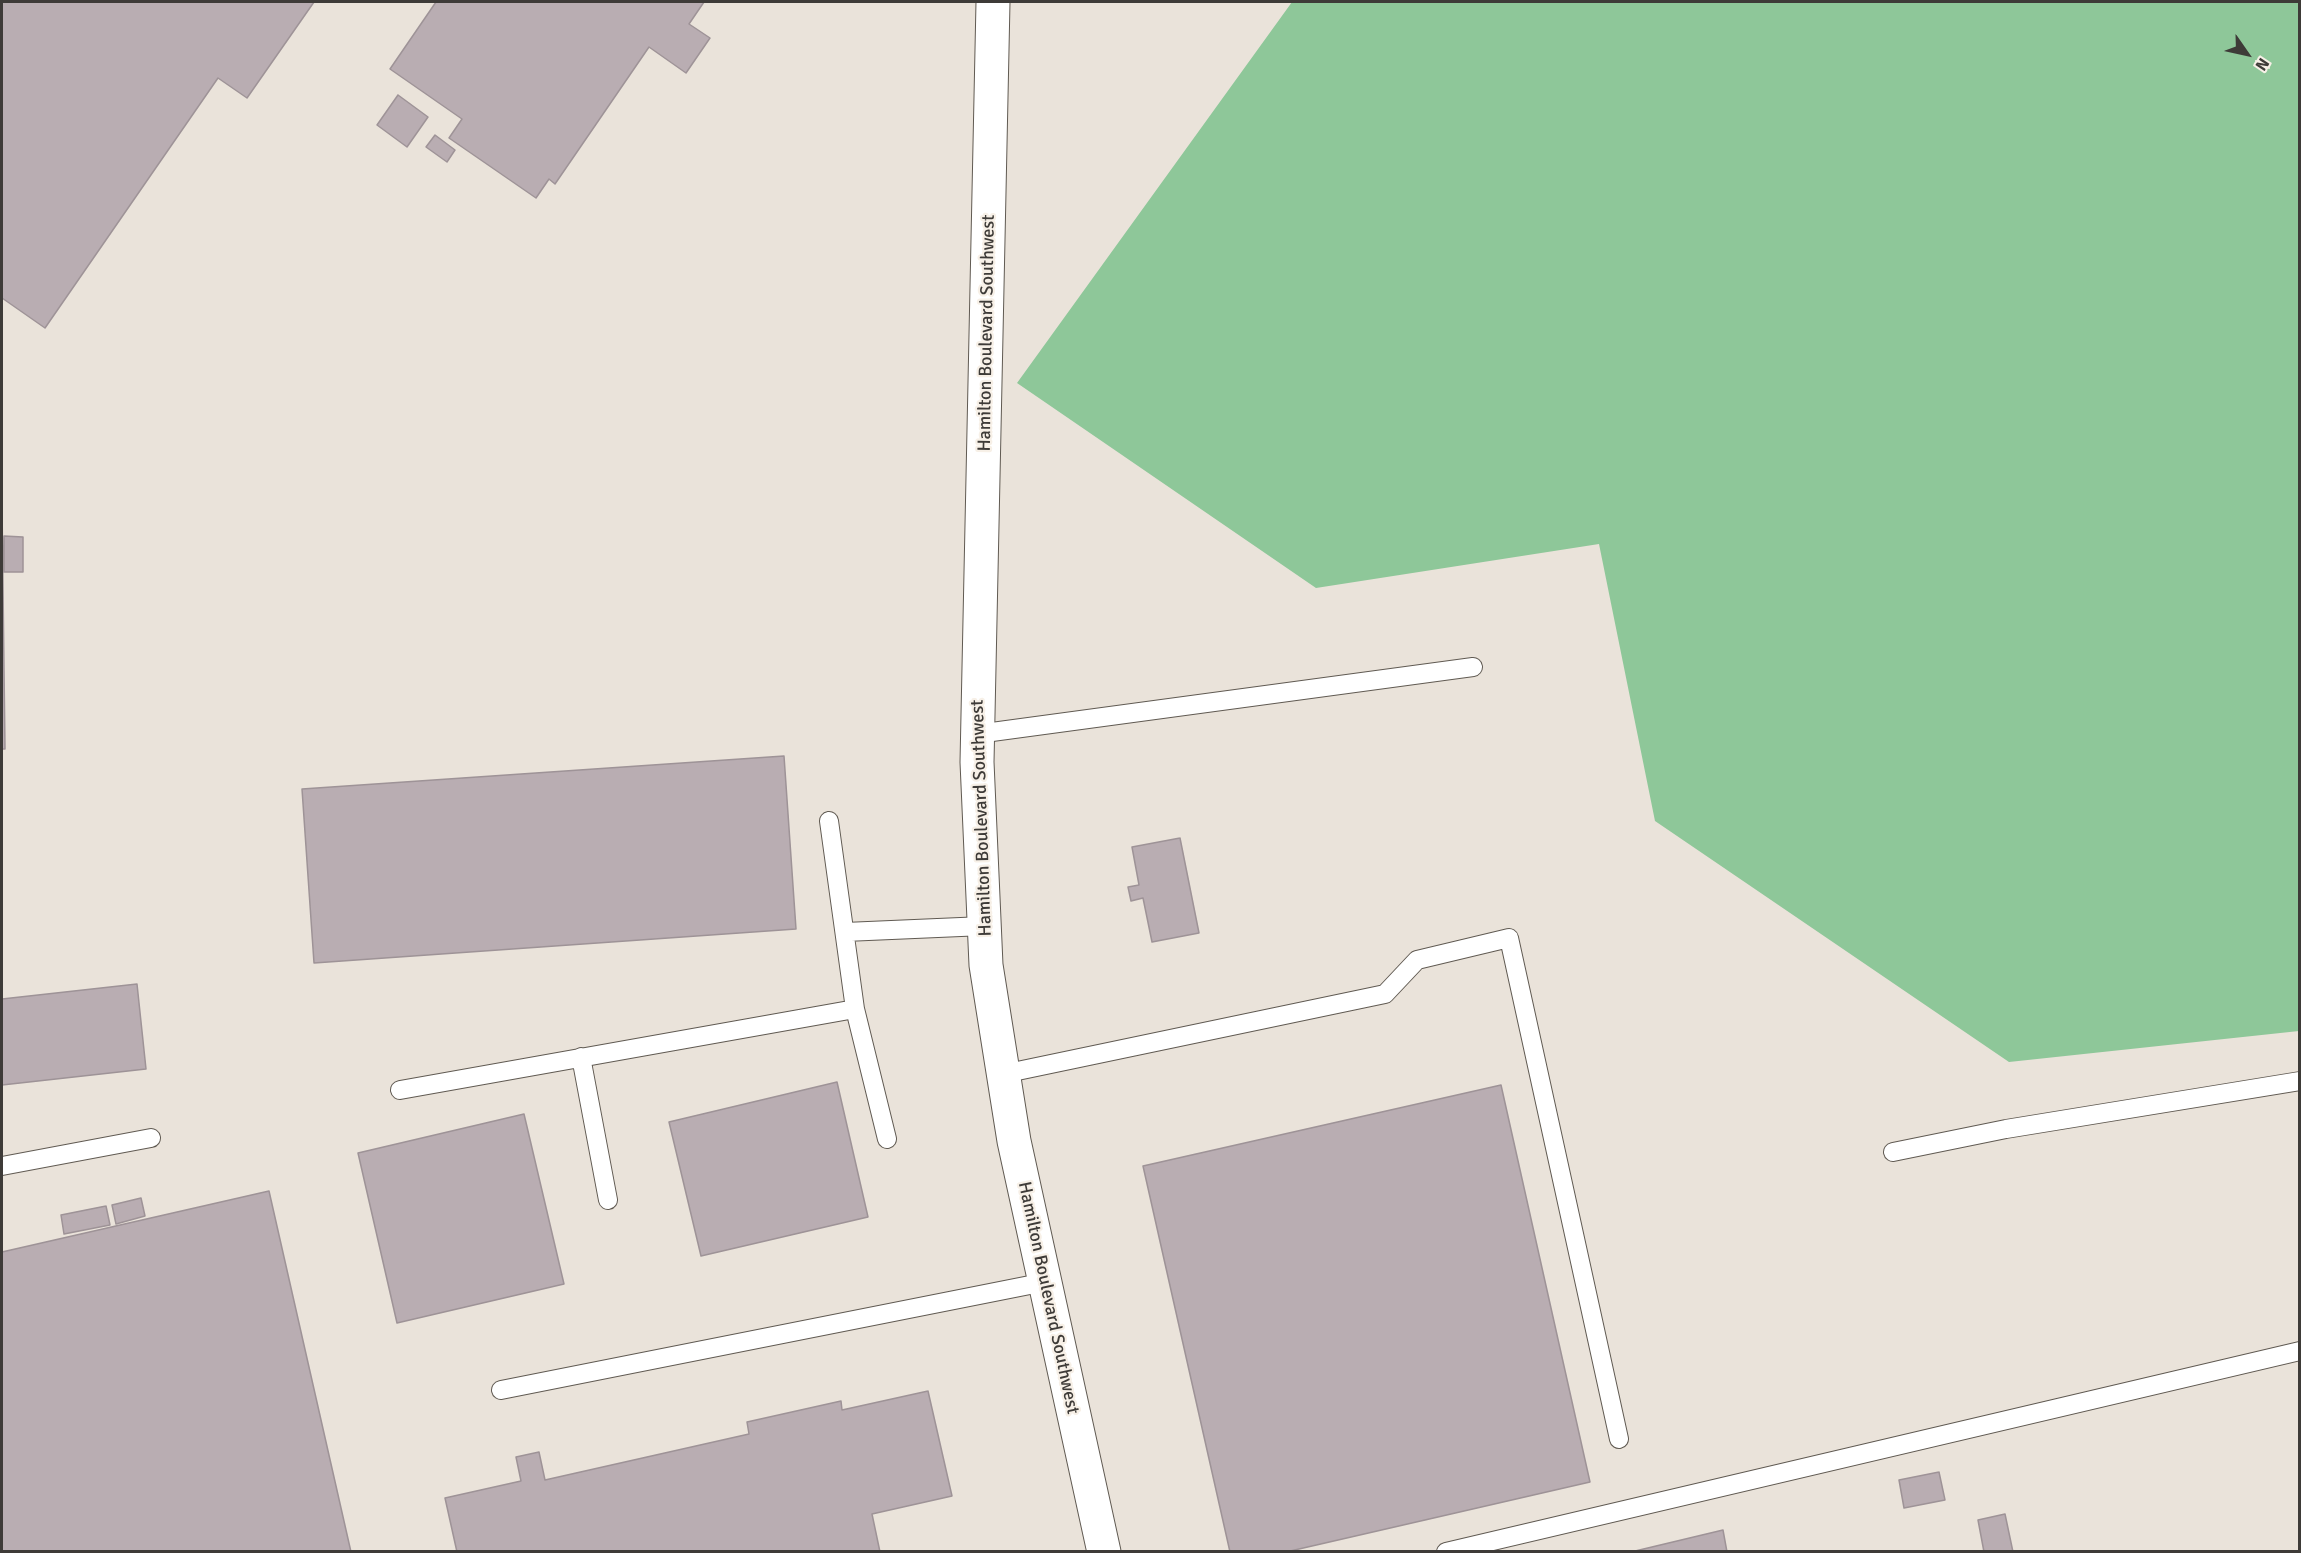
<!DOCTYPE html>
<style>
body{margin:0}
#map{position:relative;width:2301px;height:1553px;overflow:hidden;background:#eae3da;font-family:Signika,sans-serif}
canvas{display:block}
.frame{position:absolute;inset:0;border:3px solid #3e3b38;pointer-events:none}
.north{position:absolute;left:2217px;top:24px;width:60px;height:60px;-webkit-text-stroke:4px #f7f0e7;paint-order:stroke;rotate:124deg;font-size:16px;font-weight:700;line-height:24px;text-align:center;color:#3e3b38}
.north::after{content:'';display:block;margin:auto;width:21px;height:27px;background:#3e3b38;clip-path:polygon(50% 0,100% 100%,50% 72%,0 100%)}
</style>
<div id="map">
<canvas width="2301" height="1553"></canvas>
<div class="frame"></div>
<div class="north">N</div>
</div>
<script>
const g = document.querySelector('canvas').getContext('2d');
g.lineJoin = 'round';
function fillPath(path, color) { g.fillStyle = color; g.fill(path, 'evenodd'); }
const toPath = rows => new Path2D(rows.map(r => 'M' + r).join(''));
function strokePath(path, color, width, dash) { g.strokeStyle = color; g.lineWidth = width; g.lineCap = dash ? 'butt' : 'round'; g.setLineDash(dash || []); g.stroke(path); }
function drawText(font, color, halo, rows, align = 'center') {
  g.font = font + ' Signika,sans-serif'; g.lineWidth = 4.5; g.setLineDash([]); g.textBaseline = 'middle'; g.strokeStyle = halo; g.fillStyle = color; for (const [text, x, y, turn = 0] of rows) {
    g.save(); g.translate(x, y); g.rotate((+turn || 0) * Math.PI / 180); g.textAlign = isNaN(turn) ? turn : align; if (halo) g.strokeText(text, 0, 0); g.fillText(text, 0, 0); g.restore();
  }
}
fillPath(toPath([
 [1292,2,2299,2,2299,1031,2009,1062,1655,821,1599,544,1316,588,1017,383]
]), '#8ec799');
const building = toPath([
 [2,2,314,2,247,98,218,78,45,328,2,298,2,2],
 [436,2,704,2,689,24,710,38,686,73,649,47,555,184,549,179,536,198,449,138,462,119,390,69,436,2],
 [398,95,428,117,407,147,377,125,398,95],
 [435,135,455,150,447,162,426,147,435,135],
 [2,506,5,749,2,749,2,506],
 [4,536,23,537,23,572,4,572,4,536],
 [784,756,796,929,314,963,302,789,784,756],
 [1180,838,1199,933,1152,942,1143,898,1131,901,1128,887,1139,885,1132,847,1180,838],
 [137,984,146,1069,2,1085,2,999,137,984],
 [837,1082,868,1217,701,1256,669,1122,837,1082],
 [1501,1085,1590,1482,1286,1552,1230,1552,1143,1166,1501,1085],
 [524,1114,564,1284,397,1323,358,1153,524,1114],
 [269,1191,351,1552,2,1552,2,1252,269,1191],
 [141,1198,145,1216,116,1224,112,1205,141,1198],
 [106,1206,110,1225,64,1234,61,1215,106,1206],
 [928,1391,952,1496,872,1514,880,1552,457,1552,445,1498,521,1481,516,1457,539,1452,545,1480,749,1434,747,1422,841,1401,842,1410,928,1391],
 [1939,1472,1945,1500,1904,1508,1899,1480,1939,1472],
 [2005,1514,2013,1552,1984,1552,1978,1520,2005,1514],
 [1723,1530,1727,1552,1631,1552,1723,1530]
]);
fillPath(building, '#b9adb2');
strokePath(building, '#9e9397', 1.5);
const lane = toPath([
 [977,734,1473,667],
 [829,821,855,1009,887,1139],
 [845,932,984,926],
 [581,1057,608,1200],
 [1003,1074,1385,994,1417,960,1509,938,1619,1439],
 [400,1090,855,1009],
 [1893,1152,2006,1129,2300,1081],
 [2,1166,151,1138],
 [501,1390,1045,1282],
 [1446,1552,2300,1351]
]);
const street = toPath([
 [993,2,977,762,986,965,1014,1141,1104,1552]
]);
strokePath(lane, '#605a52', 20);
strokePath(street, '#605a52', 35);
strokePath(lane, '#fff', 18);
strokePath(street, '#fff', 33);
drawText('18px', '#3e3b38', '#f7f0e7', [
 ["Hamilton Boulevard Southwest",987,333,-89],
 ["Hamilton Boulevard Southwest",982,818,-92],
 ["Hamilton Boulevard Southwest",1048,1298,78]
]);
</script>
